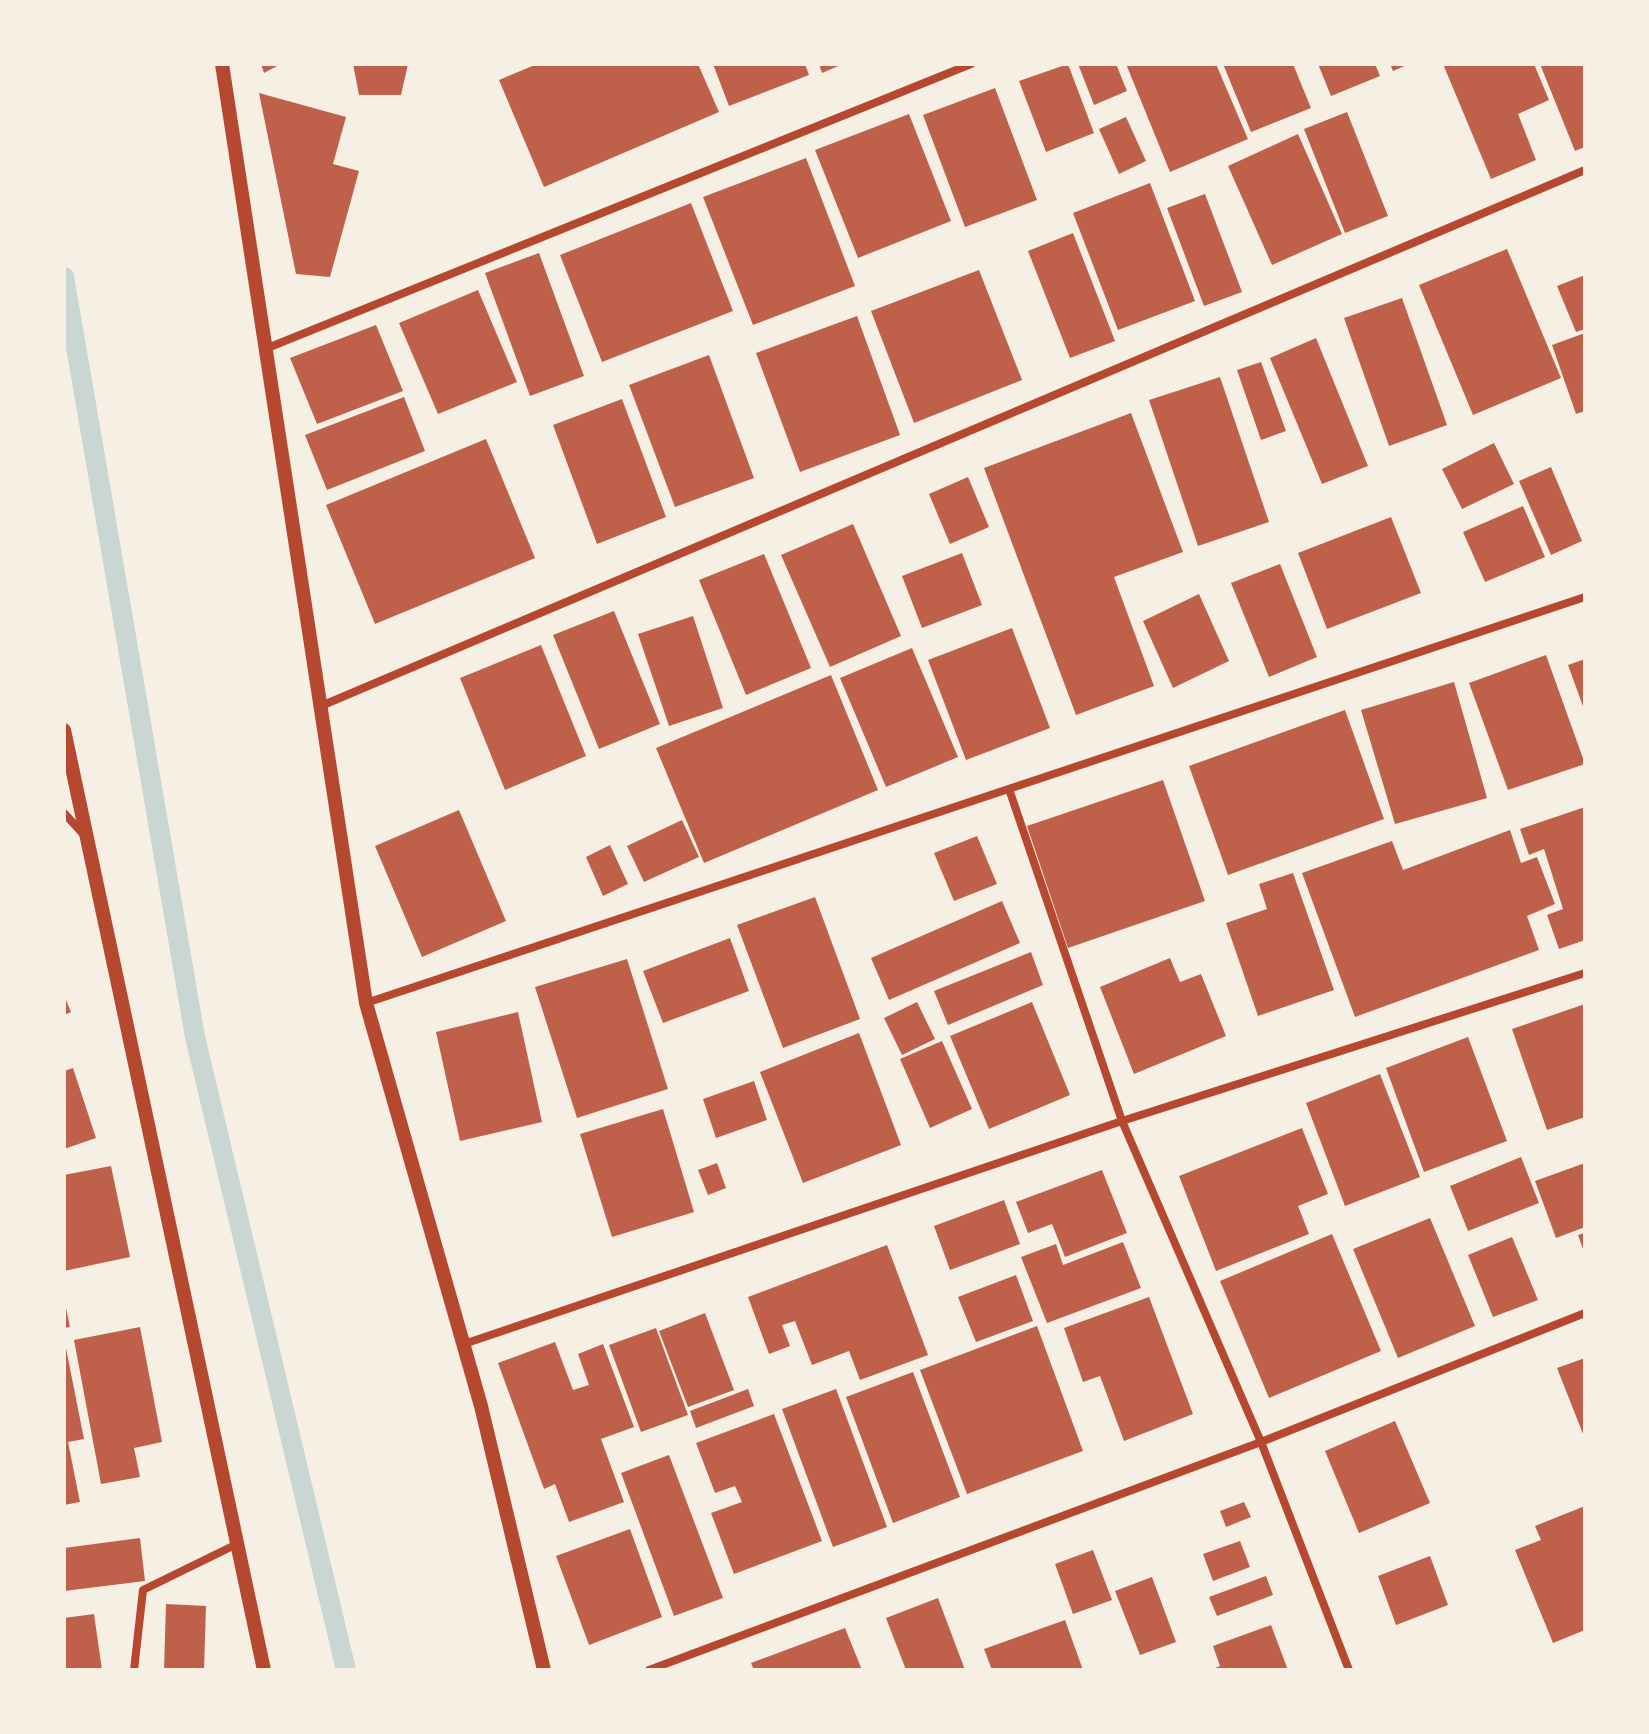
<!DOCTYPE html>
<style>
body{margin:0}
#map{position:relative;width:1649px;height:1734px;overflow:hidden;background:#f6efe4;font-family:Overpass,sans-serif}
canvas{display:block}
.frame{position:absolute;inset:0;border:66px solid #f6efe4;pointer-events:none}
</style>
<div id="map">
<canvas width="1649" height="1734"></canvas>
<div class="frame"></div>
</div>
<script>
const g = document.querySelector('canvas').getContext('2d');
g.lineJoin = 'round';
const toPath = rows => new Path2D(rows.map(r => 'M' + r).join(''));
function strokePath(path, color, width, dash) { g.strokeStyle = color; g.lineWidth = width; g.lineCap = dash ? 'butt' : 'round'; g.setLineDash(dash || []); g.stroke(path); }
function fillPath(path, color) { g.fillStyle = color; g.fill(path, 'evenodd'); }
strokePath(toPath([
 [64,277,195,1037,346,1670]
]), '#c9d6d2', 20);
fillPath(toPath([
 [261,64,281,64,264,73],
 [353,64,408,64,401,95,359,95],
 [537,64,698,64,719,112,544,187,499,80],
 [713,64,805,64,809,75,729,106],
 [819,64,843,64,822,73],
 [1068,64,1094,133,1046,152,1019,81],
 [1078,64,1116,64,1127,91,1094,105],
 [1126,64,1216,64,1248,139,1170,172],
 [1223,64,1293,64,1311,108,1251,132],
 [1318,64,1375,64,1380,76,1331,96],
 [1390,64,1409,64,1393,71],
 [1443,64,1534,64,1549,100,1518,114,1536,160,1491,179],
 [1540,64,1585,64,1585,147,1575,151],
 [995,88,1037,200,965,227,923,115],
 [259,93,346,117,333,164,359,171,330,277,296,274],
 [1347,112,1388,216,1345,233,1304,129],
 [909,114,951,221,858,258,815,150],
 [1126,117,1146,161,1119,174,1099,129],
 [1298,134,1342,234,1272,265,1228,166],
 [806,158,855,286,753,325,703,197],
 [1150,183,1195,301,1118,330,1073,213],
 [1205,194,1242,292,1204,306,1167,208],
 [691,203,733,311,602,362,560,255],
 [1073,233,1115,341,1070,358,1028,251],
 [1507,249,1561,378,1473,415,1419,285],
 [539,253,584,376,530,396,485,273],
 [979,270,1022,380,914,423,871,311],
 [1585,275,1585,329,1576,332,1557,286],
 [478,290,517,382,438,414,399,323],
 [1402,298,1447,425,1389,446,1344,318],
 [857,316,900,435,800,472,756,353],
 [376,325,403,391,317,424,290,358],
 [1585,333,1585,411,1576,414,1552,345],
 [1316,338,1368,466,1322,484,1270,358],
 [709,355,754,478,675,507,629,385],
 [1261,362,1286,431,1261,440,1237,370],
 [1220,377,1269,522,1198,546,1149,400],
 [404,397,425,451,327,490,305,435],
 [622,399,666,517,597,544,553,425],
 [1131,413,1183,552,1114,577,1154,686,1076,715,984,468],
 [486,439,535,558,375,624,326,505],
 [1494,443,1514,484,1462,509,1442,469],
 [1551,467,1582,541,1551,555,1519,481],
 [968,477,989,527,950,544,929,494],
 [1523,506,1545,557,1485,582,1463,532],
 [1391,517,1421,593,1327,629,1298,553],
 [853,524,901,636,830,667,781,555],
 [962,553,982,605,922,628,902,576],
 [764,554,811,668,746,695,699,580],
 [1280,564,1317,657,1269,677,1231,583],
 [1199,594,1229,661,1173,688,1143,621],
 [614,611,660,724,599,749,553,635],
 [693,616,723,708,669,726,638,634],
 [1012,628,1050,728,966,760,928,660],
 [541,645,586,756,505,790,460,678],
 [912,648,958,757,886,787,840,678],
 [1546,655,1585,764,1508,790,1469,683],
 [1585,659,1585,712,1568,665],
 [831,675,878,790,704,863,656,748],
 [1454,682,1487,798,1395,824,1361,710],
 [1345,710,1384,819,1228,875,1189,766],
 [1163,780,1205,901,1068,948,1027,826],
 [1585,807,1585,940,1559,949,1547,915,1563,909,1544,849,1529,855,1520,829],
 [459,810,506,921,422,957,375,846],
 [682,820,699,857,644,882,627,846],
 [1510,830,1521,863,1537,857,1555,904,1527,916,1539,950,1355,1017,1302,873,1392,841,1403,870],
 [977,836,997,884,954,901,934,853],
 [610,845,628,884,603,896,586,857],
 [1293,873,1334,990,1258,1016,1226,923,1267,909,1259,884],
 [815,897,860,1019,783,1048,737,925],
 [1002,901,1020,943,889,1000,871,958],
 [730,938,749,991,663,1023,643,971],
 [1031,952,1043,985,948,1025,934,991],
 [1170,958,1180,982,1201,974,1226,1036,1134,1074,1100,987],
 [627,959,668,1089,577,1118,535,987],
 [64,995,71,1012,64,1015],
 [917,1002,935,1039,902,1055,884,1018],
 [1032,1002,1070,1095,989,1129,950,1036],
 [1585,1004,1585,1117,1547,1130,1512,1029],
 [518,1012,542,1122,460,1141,436,1032],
 [859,1033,901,1145,803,1183,760,1072],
 [1468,1037,1507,1141,1424,1172,1386,1068],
 [942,1041,972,1109,930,1128,900,1059],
 [73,1068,96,1138,64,1149,64,1071],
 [1380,1074,1420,1177,1345,1206,1306,1103],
 [754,1081,767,1120,716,1138,703,1099],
 [663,1109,694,1212,612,1237,580,1134],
 [1302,1128,1328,1194,1298,1206,1309,1234,1216,1271,1179,1176],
 [1521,1157,1539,1203,1468,1231,1450,1186],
 [717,1163,726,1188,708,1195,698,1170],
 [1585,1163,1585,1227,1556,1238,1535,1181],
 [111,1166,130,1257,64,1271,64,1175],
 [1102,1170,1127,1233,1065,1257,1052,1224,1028,1233,1016,1202],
 [1004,1200,1020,1244,950,1270,934,1226],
 [1430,1218,1475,1326,1398,1358,1353,1249],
 [1585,1233,1585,1255,1578,1235],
 [1332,1234,1381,1351,1269,1398,1220,1281],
 [1512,1237,1538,1300,1493,1317,1468,1255],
 [1123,1242,1141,1288,1047,1323,1021,1257,1056,1244,1063,1265],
 [887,1245,928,1355,860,1380,849,1351,812,1365,795,1321,782,1325,790,1346,769,1354,748,1297],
 [1016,1275,1033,1321,976,1342,958,1297],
 [1149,1297,1193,1414,1124,1441,1100,1376,1083,1382,1064,1328],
 [64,1298,70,1327,64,1328],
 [705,1313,734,1390,688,1407,659,1331],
 [1037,1326,1083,1451,967,1494,920,1370],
 [140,1327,162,1442,134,1448,140,1477,101,1484,74,1340],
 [656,1328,688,1415,641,1432,609,1345],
 [64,1338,84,1439,68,1442,80,1502,64,1505],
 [555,1342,573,1390,589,1385,578,1354,603,1344,634,1427,601,1439,624,1502,569,1522,555,1484,544,1489,498,1363],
 [1585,1358,1585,1439,1557,1368],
 [913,1372,960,1497,893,1523,846,1397],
 [748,1389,754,1406,696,1428,690,1411],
 [836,1389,887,1527,833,1547,782,1409],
 [774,1414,822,1541,734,1574,711,1513,742,1502,735,1486,715,1493,696,1443],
 [1395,1421,1430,1503,1359,1533,1325,1451],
 [669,1455,723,1598,674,1616,621,1473],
 [1244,1502,1251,1517,1226,1527,1220,1511],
 [1585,1506,1585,1630,1553,1643,1515,1550,1541,1540,1535,1526],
 [630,1529,662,1617,589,1645,556,1556],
 [140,1538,145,1581,64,1591,64,1548],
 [1240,1541,1250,1567,1213,1581,1203,1554],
 [1093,1550,1112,1600,1073,1614,1055,1564],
 [1430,1556,1448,1605,1396,1625,1378,1576],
 [1266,1576,1273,1595,1217,1616,1209,1597],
 [1152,1577,1176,1642,1140,1655,1115,1591],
 [938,1598,965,1670,906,1670,886,1618],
 [166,1604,206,1606,204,1670,164,1670],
 [94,1614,102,1670,64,1670,64,1618],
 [1065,1620,1083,1670,992,1670,984,1649],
 [1271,1625,1288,1670,1210,1670,1220,1666,1213,1646],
 [845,1628,862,1670,754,1670,751,1663]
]), '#bf614a');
strokePath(toPath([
 [265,349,971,64],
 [321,706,1585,170],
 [1009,789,1122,1121,1261,1442,1349,1670],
 [64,813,85,836],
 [366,1003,1585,597],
 [464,1344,1122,1121,1585,973],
 [134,1670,143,1590,237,1544],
 [649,1670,1261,1442,1585,1313]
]), '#b5482f', 8);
strokePath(toPath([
 [222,64,366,1003,481,1406,544,1670],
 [64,730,264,1670]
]), '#b5482f', 14);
</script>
